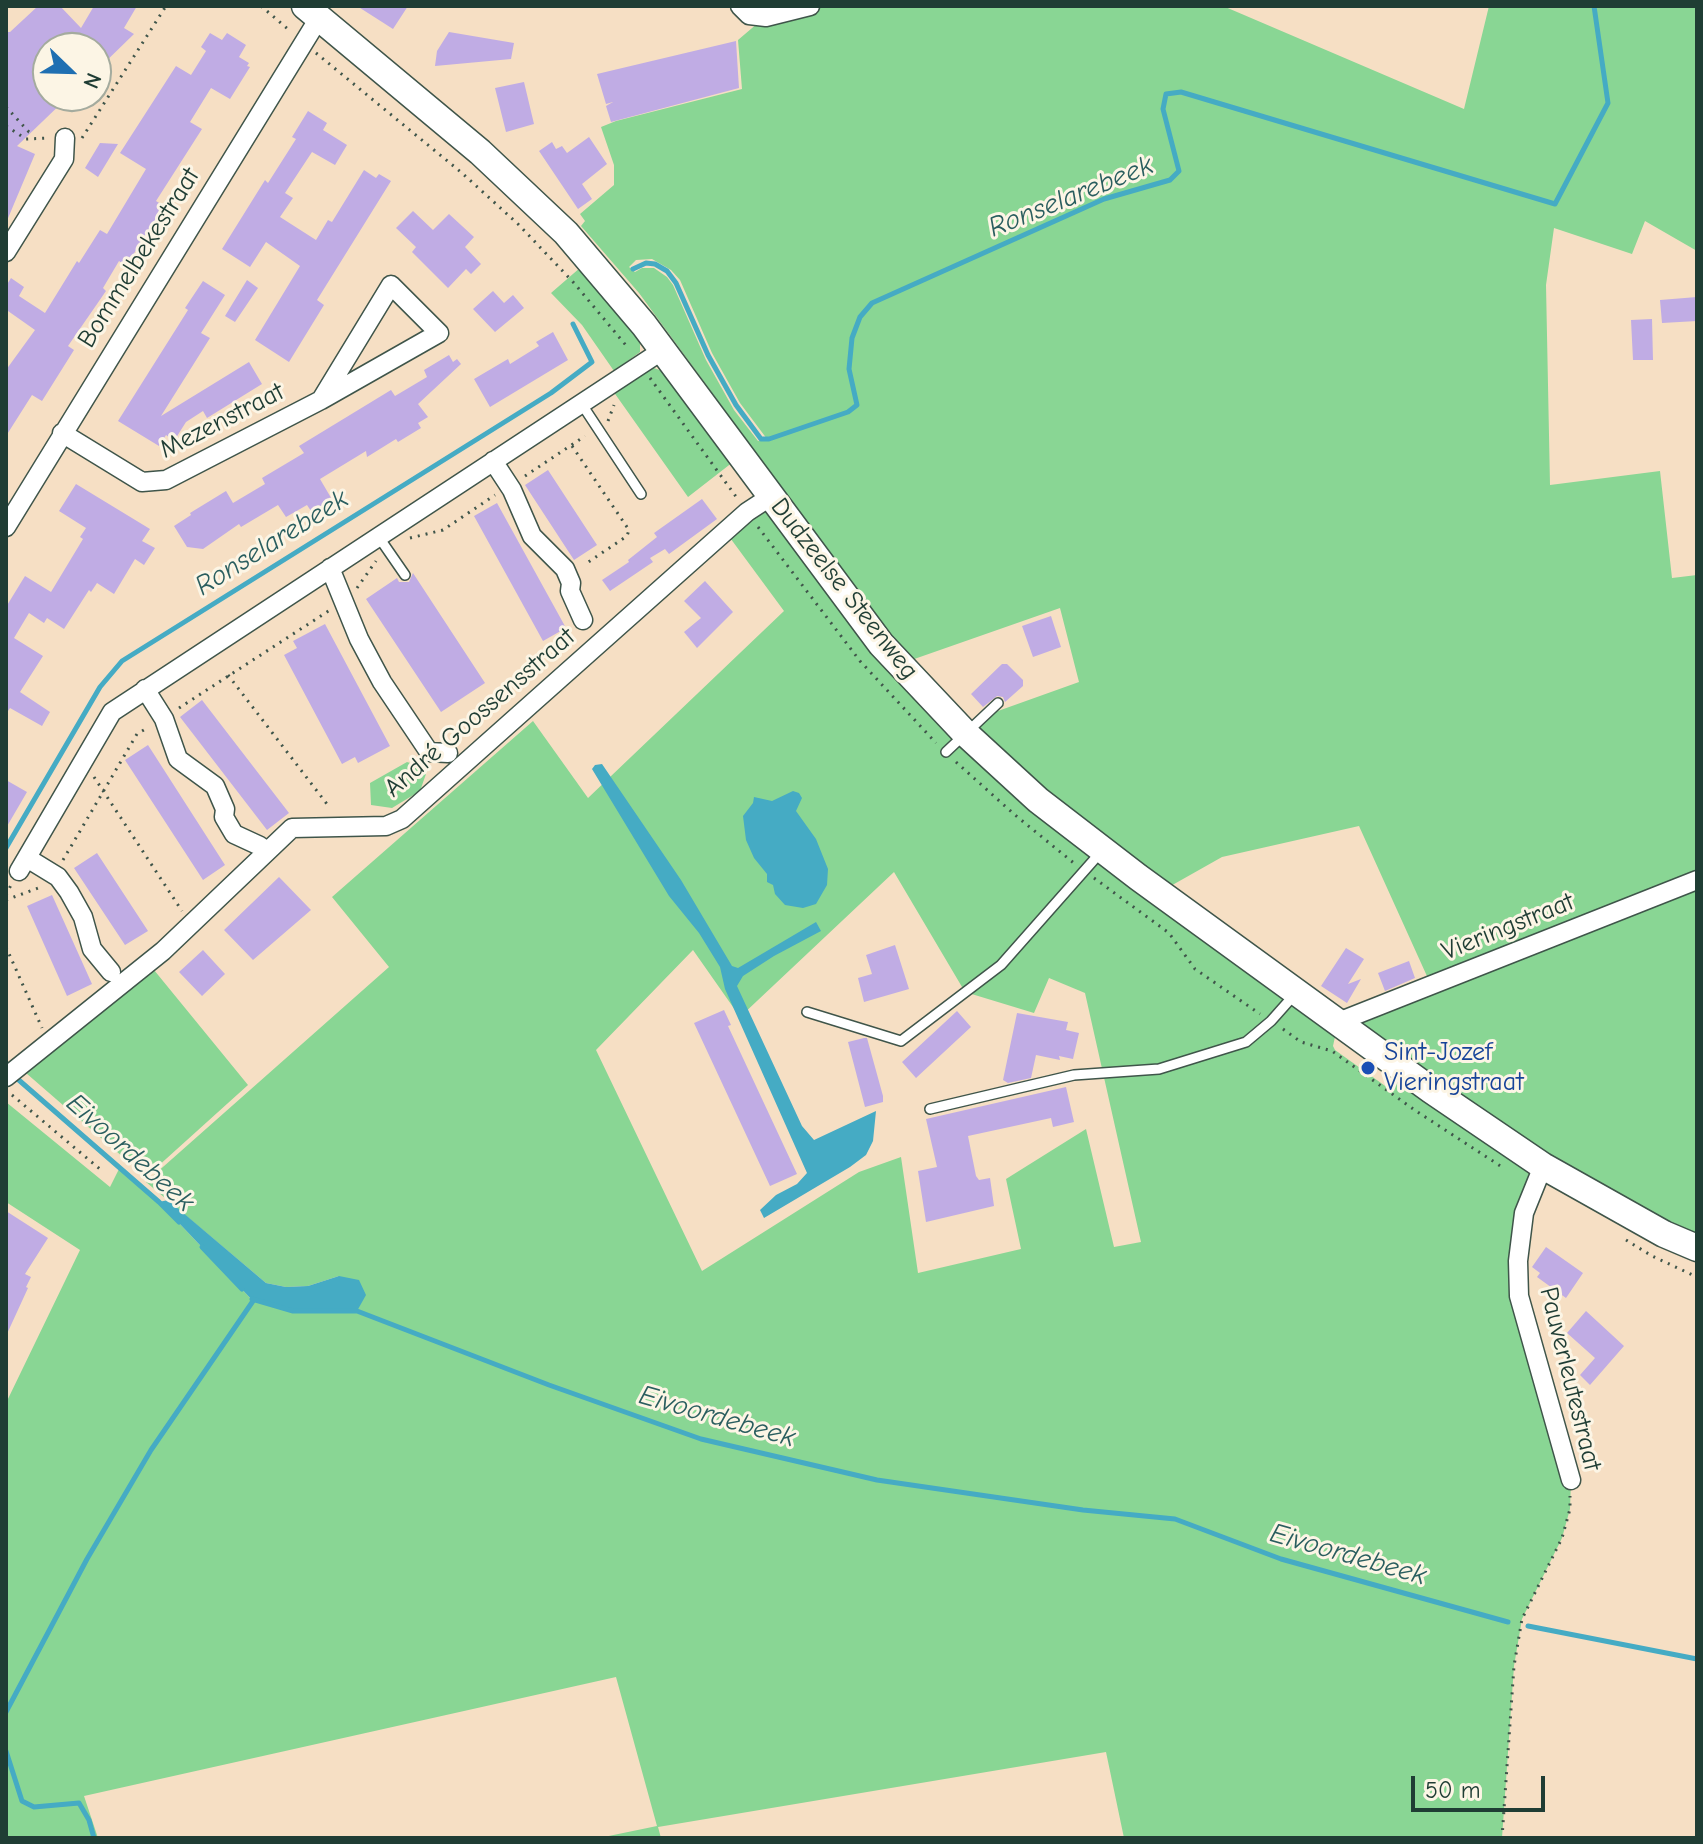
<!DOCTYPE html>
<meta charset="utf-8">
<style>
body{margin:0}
#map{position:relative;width:1703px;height:1844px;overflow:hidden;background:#f6dfc4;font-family:"Comic Neue",sans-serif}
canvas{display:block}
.frame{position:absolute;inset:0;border:8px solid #1f3d34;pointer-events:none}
.north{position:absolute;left:32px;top:32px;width:80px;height:80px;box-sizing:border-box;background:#fcf5e5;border:2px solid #a4ab9e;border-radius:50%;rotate:113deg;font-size:22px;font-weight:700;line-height:32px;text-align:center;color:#1f3d34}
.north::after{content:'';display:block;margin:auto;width:28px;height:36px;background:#1f6fb2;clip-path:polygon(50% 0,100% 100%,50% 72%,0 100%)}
.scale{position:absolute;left:1411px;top:1776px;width:134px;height:36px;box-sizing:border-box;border:4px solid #1f3d34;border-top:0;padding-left:10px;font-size:24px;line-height:28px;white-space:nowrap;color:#1f3d34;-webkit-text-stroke:6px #fcf5e5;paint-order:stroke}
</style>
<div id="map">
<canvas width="1703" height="1844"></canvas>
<div class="frame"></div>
<div class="north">N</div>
<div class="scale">50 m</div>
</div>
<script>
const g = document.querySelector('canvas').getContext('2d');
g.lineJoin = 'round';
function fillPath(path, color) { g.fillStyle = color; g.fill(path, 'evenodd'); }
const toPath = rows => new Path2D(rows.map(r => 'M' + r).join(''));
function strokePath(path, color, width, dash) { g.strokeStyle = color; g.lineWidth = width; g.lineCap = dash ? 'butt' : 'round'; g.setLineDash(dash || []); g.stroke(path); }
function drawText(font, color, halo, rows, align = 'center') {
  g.font = font + ' "Comic Neue",sans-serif'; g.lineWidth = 6; g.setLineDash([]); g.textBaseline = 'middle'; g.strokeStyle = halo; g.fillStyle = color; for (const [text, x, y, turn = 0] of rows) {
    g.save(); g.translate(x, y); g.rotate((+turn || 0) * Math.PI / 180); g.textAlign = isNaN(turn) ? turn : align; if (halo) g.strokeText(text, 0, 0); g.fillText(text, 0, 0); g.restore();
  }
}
fillPath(toPath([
 [740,6,1223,6,1464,109,1489,6,1697,6,1697,251,1645,221,1632,254,1554,228,1546,285,1550,485,1660,471,1672,578,1697,575,1697,1248,1338,1023,1333,1046,1335,1050,1388,1088,1400,1078,1529,1170,1519,1261,1571,1480,1570,1509,1562,1538,1522,1619,1514,1666,1502,1838,1124,1838,1106,1752,658,1827,661,1838,599,1838,657,1826,616,1677,84,1796,98,1838,6,1838,6,1403,80,1250,6,1202,6,1102,110,1187,120,1167,159,1202,253,1301,293,1311,339,1276,308,1286,286,1287,266,1283,146,1182,389,967,332,897,533,721,588,798,784,611,725,531,770,497,740,456,751,446,639,293,581,226,585,221,580,214,614,185,614,165,601,127,616,121,742,89,738,40,765,17],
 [652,259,671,270,680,280,712,353,740,403,767,439,758,441,734,410,706,360,673,285,667,277,654,268,642,268,635,272,629,267,636,260],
 [1060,608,1079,682,984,716,964,733,900,664],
 [1359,826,1431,985,1339,1022,1160,892,1222,857],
 [894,872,965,992,1034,1013,1049,978,1085,993,1141,1242,1114,1247,1086,1129,1006,1179,1021,1249,918,1273,901,1157,859,1172,702,1271,596,1050,693,950,740,1017],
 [581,267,640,337,640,352,614,371,582,325,551,293],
 [651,367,668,373,733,462,688,497,613,391],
 [407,762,420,766,426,774,420,791,392,808,371,805,370,783],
 [154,970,248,1085,146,1177,26,1073]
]), '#89d694');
fillPath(toPath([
 [602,764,681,880,732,966,738,968,816,922,821,931,774,956,743,976,737,986,802,1126,814,1140,876,1111,873,1141,866,1155,850,1167,764,1218,760,1210,776,1195,797,1184,807,1173,725,989,720,967,699,933,669,896,592,769,595,765],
 [793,791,799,793,802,798,796,811,816,839,828,869,827,885,816,904,803,908,785,905,775,894,773,885,767,882,767,874,754,858,746,840,743,816,753,803,754,797,772,801],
 [168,1200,266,1283,286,1287,308,1286,339,1276,359,1280,366,1295,357,1311,293,1311,253,1301,159,1202]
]), '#45abc4');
strokePath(toPath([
 [633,269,646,263,655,264,667,271,676,283,708,355,736,405,761,439,769,439,848,412,857,405,849,369,852,338,860,317,872,303,1104,199,1170,180,1179,171,1163,109,1166,94,1181,92,1555,204,1608,103,1594,6],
 [6,848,100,687,122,661,551,393,592,362,573,324],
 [13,1075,159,1202,179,1222],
 [202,1247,242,1289],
 [252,1299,293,1311,357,1311,549,1385,701,1439,877,1480,1083,1510,1175,1519,1281,1559,1508,1622],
 [1528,1626,1697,1659],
 [6,1712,87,1559,151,1450,253,1301],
 [6,1751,22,1801,34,1807,79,1803,89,1820,94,1838]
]), '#45abc4', 5);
fillPath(toPath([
 [38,6,60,6,81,28,94,6,137,6,124,28,134,34,96,71,96,48,48,48,48,96,69,96,17,146,35,154,6,223,6,32,10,32],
 [357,6,408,6,393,29],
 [449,32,514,43,511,59,435,66,437,51],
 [210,33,222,40,227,33,246,45,239,57,249,63,247,66,250,67,230,99,211,88,190,122,202,129,156,201,164,206,126,266,119,261,103,288,106,291,68,346,74,350,42,401,32,395,6,436,6,370,35,330,8,311,6,315,6,286,11,278,24,287,19,296,45,313,77,261,79,263,100,230,107,234,146,169,120,153,176,66,191,75,206,51,201,47],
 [736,41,739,88,611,122,606,106,613,102,606,104,597,74],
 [524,82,534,124,506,132,495,88],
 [308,111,327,123,323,130,347,145,335,165,312,152,285,193,293,198,280,217,316,240,328,220,332,222,364,170,376,178,379,174,391,181,317,300,324,305,289,362,255,340,300,266,266,242,250,267,222,249,265,180,268,183,296,139,292,137],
 [589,137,607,164,582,184,592,199,578,209,539,151,552,142,556,149,562,146,567,153],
 [100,143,118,144,98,177,85,168],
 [413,211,433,230,449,214,474,237,465,247,481,264,471,274,466,269,448,288,412,252,416,247,396,228],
 [247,280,258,288,235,322,225,316],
 [203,281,225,295,201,333,210,338,161,416,249,362,262,384,207,418,203,411,186,422,174,441,166,435,159,446,118,421,188,310,185,308],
 [493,291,504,303,513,295,524,308,495,332,473,309],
 [1697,297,1697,321,1662,323,1660,300],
 [1652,319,1653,360,1633,360,1631,320],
 [553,332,568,360,490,407,474,379,508,359,510,364,539,346,536,342],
 [449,355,453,362,457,359,461,364,418,404,428,417,418,423,421,428,398,442,396,439,367,457,366,451,320,479,337,508,317,520,307,505,286,517,278,505,241,527,239,524,203,549,187,547,174,526,191,515,190,513,226,491,233,503,265,484,262,478,304,453,299,446,391,390,395,396,427,377,424,370],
 [548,470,597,545,574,560,525,485],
 [76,484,150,529,142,541,155,548,144,565,135,559,114,594,97,583,91,592,89,590,64,629,47,618,44,623,29,613,14,638,43,656,20,692,50,712,42,726,10,708,6,714,6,607,25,576,51,592,83,539,80,537,86,528,59,511],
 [702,499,717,519,669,554,665,549,650,558,653,562,610,591,602,580,629,562,628,560,657,537,654,533],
 [497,503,566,628,543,641,474,516],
 [413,573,485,683,441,712,366,599,397,578,399,582,409,582],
 [705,581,733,612,697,648,684,632,701,618,684,601],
 [1051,616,1061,647,1033,657,1022,626],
 [325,624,390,746,358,763,355,757,342,764,284,655,297,648,293,641],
 [1002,664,1007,664,1023,680,1023,686,1005,702,1003,697,997,696,983,707,971,694],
 [202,700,289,813,267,830,180,717],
 [148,745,225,865,203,880,125,760],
 [6,780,27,792,6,828],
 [97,853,148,931,125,945,74,868],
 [279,877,311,910,253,960,224,930],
 [52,895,92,984,67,996,27,906],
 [895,945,909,989,864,1002,858,978,872,974,866,955],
 [1346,948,1364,959,1348,984,1361,979,1347,1003,1321,986],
 [203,950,225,974,202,996,179,972],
 [1409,961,1415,978,1385,991,1378,973],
 [724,1010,731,1025,728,1026,797,1174,770,1186,694,1023],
 [957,1011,971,1027,916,1078,902,1062],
 [1017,1013,1068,1022,1066,1030,1079,1033,1073,1059,1059,1056,1060,1060,1036,1055,1031,1078,1008,1083,1003,1080],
 [864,1038,867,1038,883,1096,883,1102,865,1107,848,1042],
 [1066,1087,1074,1122,1053,1127,1051,1118,968,1136,976,1176,979,1180,990,1178,994,1206,926,1222,918,1171,937,1167,926,1119],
 [6,1211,48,1238,25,1274,31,1277,26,1287,28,1288,6,1336],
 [1546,1247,1583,1273,1566,1298,1537,1277,1540,1273,1532,1267],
 [1586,1311,1624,1346,1590,1385,1580,1375,1595,1358,1567,1333]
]), '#c0ace4');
const lane = toPath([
 [581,403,641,494],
 [378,536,405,575],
 [946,752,998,703],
 [807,1012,901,1041,1001,965,1100,853],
 [930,1109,1074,1075,1159,1069,1246,1042,1271,1021,1295,994]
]);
const street = toPath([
 [740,6,749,15,766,17,810,6],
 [6,252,64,159,65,138],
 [62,433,142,482,166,480,321,400,439,333,391,285,321,400],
 [493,461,512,490,532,536,565,569,571,583,570,591,583,620],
 [6,527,319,18],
 [330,568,359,639,382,682,429,752,448,753],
 [145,689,164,719,178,759,215,786,225,809,224,817,234,834,260,846],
 [27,858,58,877,69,892,83,917,92,949,111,972],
 [19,871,112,712,663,350],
 [1338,1022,1697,880],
 [6,1077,163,951,292,828,386,826,402,819,747,512,770,497],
 [1543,1166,1524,1213,1518,1261,1519,1296,1571,1480]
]);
const secondary = toPath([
 [305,6,480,152,566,233,644,325,881,644,965,733,1038,800,1138,877,1431,1090,1543,1166,1664,1234,1697,1248]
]);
strokePath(lane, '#3f554a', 12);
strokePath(street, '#3f554a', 21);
strokePath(secondary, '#3f554a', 29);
strokePath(toPath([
 [261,6,289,30],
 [316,53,462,173,518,224,574,283,629,349],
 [6,107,29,132,33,133],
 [6,126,26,139,48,138],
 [82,138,166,6],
 [650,378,737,498],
 [608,421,614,405],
 [572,446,629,530,627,536,584,565],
 [525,476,585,436],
 [758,527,860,661,936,743],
 [410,538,443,530,495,495],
 [357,588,376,561],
 [228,675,330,808],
 [179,708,330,610],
 [956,762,1015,815,1075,864],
 [94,777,182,911],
 [63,860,137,734,149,727],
 [1094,878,1169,933,1195,969,1260,1014],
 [6,895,11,885],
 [6,900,41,887],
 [6,947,42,1028],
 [1283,1029,1301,1042,1332,1051,1416,1111,1502,1167],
 [12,1095,101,1170],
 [1626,1240,1652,1256,1697,1277],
 [1502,1838,1514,1666,1522,1619,1562,1538,1570,1509,1570,1496]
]), '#3f554a', 3, [2, 6]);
strokePath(lane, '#fff', 9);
strokePath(street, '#fff', 18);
strokePath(secondary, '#fff', 26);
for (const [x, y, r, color] of [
 [1368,1068,8,"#1a4fb4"]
]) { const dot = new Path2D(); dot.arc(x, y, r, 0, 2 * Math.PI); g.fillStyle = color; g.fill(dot); strokePath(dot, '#fcf5e5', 3); }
drawText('26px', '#1f3d34', '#fcf5e5', [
 ["Bommelbekestraat",139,258,-58],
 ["Mezenstraat",222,421,-27],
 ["Dudzeelse Steenweg",844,589,52],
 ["André Goossensstraat",480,713,-41],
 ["Vieringstraat",1508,927,-22],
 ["Pauverleutestraat",1570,1379,76]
]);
drawText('26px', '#164399', '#fcf5e5', [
 ["Sint-Jozef",1384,1053],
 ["Vieringstraat",1384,1083]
], 'left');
drawText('italic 28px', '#2a5e5f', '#fcf5e5', [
 ["Ronselarebeek",1071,197,-22],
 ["Ronselarebeek",272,543,-32],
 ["Eivoordebeek",130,1153,42],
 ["Eivoordebeek",717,1417,16],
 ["Eivoordebeek",1348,1555,16]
]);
</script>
